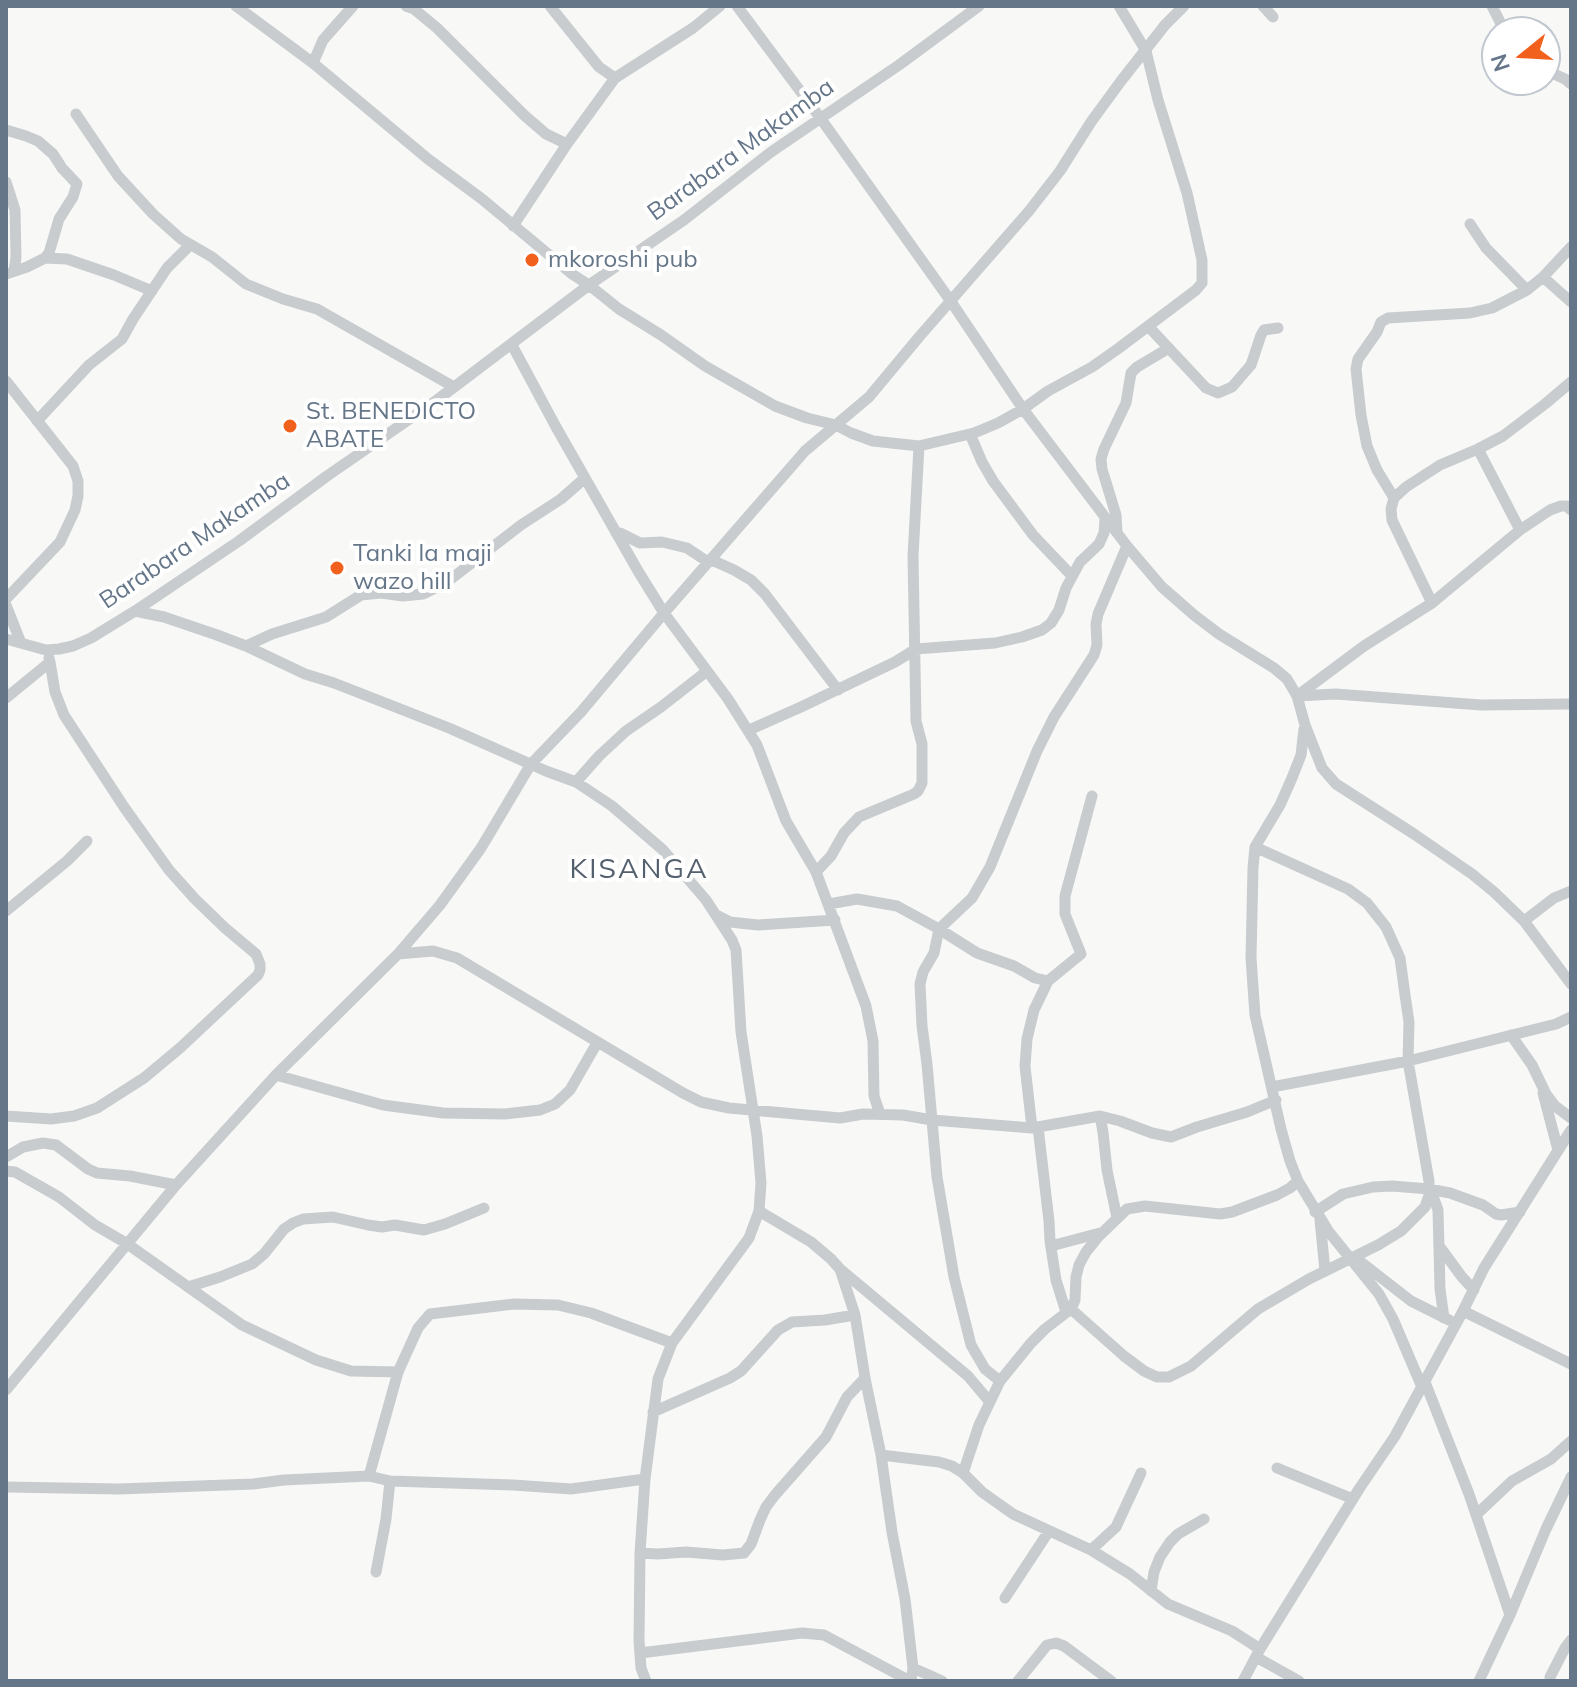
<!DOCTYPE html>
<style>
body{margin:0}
#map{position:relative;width:1577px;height:1687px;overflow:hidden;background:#f8f9f6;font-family:Mulish,sans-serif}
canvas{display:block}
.frame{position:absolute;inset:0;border:8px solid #657689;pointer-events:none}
.north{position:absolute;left:1481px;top:16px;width:80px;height:80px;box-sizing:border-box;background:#fff;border:2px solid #c1c8d0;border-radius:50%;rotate:252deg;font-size:22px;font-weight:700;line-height:32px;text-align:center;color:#657689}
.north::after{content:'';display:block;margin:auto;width:28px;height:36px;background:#f1611d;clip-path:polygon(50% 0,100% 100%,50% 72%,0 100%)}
</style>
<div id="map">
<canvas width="1577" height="1687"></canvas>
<div class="frame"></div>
<div class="north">N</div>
</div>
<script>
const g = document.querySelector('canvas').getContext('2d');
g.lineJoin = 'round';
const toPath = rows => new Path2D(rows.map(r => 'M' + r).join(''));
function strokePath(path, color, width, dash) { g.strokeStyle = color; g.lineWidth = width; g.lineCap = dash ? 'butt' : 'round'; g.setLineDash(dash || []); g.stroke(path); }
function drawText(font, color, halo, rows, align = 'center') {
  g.font = font + ' Mulish,sans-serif'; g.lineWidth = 8; g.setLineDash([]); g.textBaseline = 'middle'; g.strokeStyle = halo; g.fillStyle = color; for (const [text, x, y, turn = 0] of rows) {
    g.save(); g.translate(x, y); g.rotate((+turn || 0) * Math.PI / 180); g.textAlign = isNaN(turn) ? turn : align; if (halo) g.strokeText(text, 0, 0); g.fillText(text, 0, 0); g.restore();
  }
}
strokePath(toPath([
 [236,6,313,63,428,159,482,199,572,274,589,285,619,309,661,335,705,366,775,406,807,418,836,425,851,433,873,441,919,446,974,433,998,423,1023,409,1048,391,1092,367,1119,348,1196,290,1202,283,1202,260,1187,193,1158,100,1146,51,1119,6],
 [406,6,414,9,437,28,524,115,546,134,567,144],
 [550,6,599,67,615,78],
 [737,6,821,119,950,300,1023,409,1127,546,1162,587,1194,615,1219,634,1274,668,1287,679,1297,696,1305,725,1322,768,1336,784,1414,834,1472,874,1494,892,1524,921,1571,984],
 [1263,6,1273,17],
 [1492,6,1505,32],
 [313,63,323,40,353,6],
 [1545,70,1565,79,1571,84],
 [76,114,118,176,153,214,181,239,212,257,246,284,283,299,317,309,454,387],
 [6,130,26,136,38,141,53,154,62,168,77,184,73,197,59,219,49,253,45,258,27,267,6,274],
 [6,182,15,210,16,257,14,271],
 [1470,224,1486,248,1527,290],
 [513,226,567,144,615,78,693,28,720,6],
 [45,258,67,259,114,275,152,291],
 [1543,277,1571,302],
 [1148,326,1206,388,1218,393,1232,387,1251,365,1261,335,1264,330,1278,328],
 [512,345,556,427,638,571,664,613,728,699,757,745,786,821,816,872,866,1006,873,1041,874,1096,880,1114],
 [6,381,73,466,78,481,78,496,75,510,60,542,6,599],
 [37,421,89,365,122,339,133,319,167,268,190,245],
 [970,434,982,462,993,481,1033,535,1072,576],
 [1478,449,1520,530],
 [1394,498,1377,470,1367,446,1361,415,1356,369,1358,359,1377,332,1381,322,1388,318,1470,313,1492,308,1527,290,1543,277,1571,247],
 [1117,532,1116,515,1102,469,1101,459,1104,449,1126,403,1131,373,1137,367,1169,348],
 [616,533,620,533,640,543,662,542,687,548,708,562,714,561,734,570,751,580,765,594,838,690],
 [1432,603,1392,520,1391,509,1394,498,1406,487,1440,465,1478,449,1503,436,1545,404,1571,382],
 [6,605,21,643],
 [135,611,164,617,217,635,246,646,305,674,334,683,449,728,546,771,576,782,612,806,663,850,706,900,732,940,736,950,741,1032,757,1136,761,1183,759,1211,749,1238,672,1343,658,1379,645,1479,640,1553,639,1641,641,1668,646,1681],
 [6,639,46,650,59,649,73,646,91,638,135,611,239,541,327,476,437,400,589,285,684,220,771,152,899,65,979,6],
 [246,646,272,634,326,617,361,595,381,593,403,596,423,594,447,582,521,525,561,499,585,478],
 [1297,696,1364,646,1432,603,1520,530,1550,510,1561,506,1567,506,1571,510],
 [1297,696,1336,694,1481,705,1571,704],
 [6,698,50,662,49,658],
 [1304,729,1301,755,1292,778,1280,805,1255,847,1253,868,1251,958,1255,1015,1281,1129,1290,1161,1298,1181,1329,1232,1379,1294,1393,1319,1422,1387],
 [749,730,801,707,895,662,916,649,995,643,1022,637,1042,630,1051,623,1059,610,1066,588,1080,562,1099,544,1104,533,1105,518],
 [576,782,599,756,626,731,661,707,707,671],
 [816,872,831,856,844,833,859,817,914,794,918,791,922,783,922,744,916,721,913,556,919,446],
 [829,904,857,899,897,906,939,929,977,953,1014,966,1035,978,1048,981],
 [6,911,67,861,87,841],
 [716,915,730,922,758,925,835,920],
 [1524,921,1554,898,1571,891],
 [398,954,433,951,457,958,683,1093,701,1102,729,1108,840,1118,863,1114,903,1115,932,1120,1032,1128,1100,1116,1120,1121,1152,1133,1171,1137,1197,1127,1247,1112,1276,1100],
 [1511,1035,1532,1065,1546,1094,1555,1106,1571,1118],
 [276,1075,383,1105,443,1113,505,1114,540,1110,555,1104,570,1090,597,1043],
 [1272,1087,1408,1061,1556,1024,1571,1017],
 [1543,1093,1558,1150],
 [6,1116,51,1119,74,1116,97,1108,144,1078,180,1048,258,975,260,970,260,964,256,954,225,928,195,899,169,870,124,807,64,715,55,692,50,662],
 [1100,1116,1103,1132,1107,1170,1117,1218],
 [1038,1127,1049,1221,1050,1241,1056,1280,1066,1312],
 [1032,1128,1025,1066,1027,1039,1034,1010,1048,981,1081,954,1065,914,1065,896,1092,796],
 [6,1157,23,1147,43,1143,56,1145,88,1169,97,1173,130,1176,176,1185],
 [6,1171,15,1172,59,1197,95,1225,126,1243,242,1325,316,1360,351,1371,398,1372],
 [1429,1194,1434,1199,1438,1210,1440,1289,1444,1318],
 [759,1211,811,1242,831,1259,840,1269,968,1376,989,1401],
 [1315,1212,1343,1194,1373,1187,1392,1186,1429,1189,1450,1193,1483,1205,1496,1214,1501,1215,1520,1212],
 [1320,1220,1325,1271],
 [1051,1246,1100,1233],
 [1440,1247,1462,1277,1474,1290],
 [1357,1259,1411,1301,1449,1320],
 [840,1269,855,1315,865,1378,881,1455,892,1532,905,1599,913,1668,911,1681],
 [188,1287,220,1277,252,1264,264,1254,284,1229,293,1223,303,1219,333,1217,368,1225,382,1227,395,1225,424,1230,445,1224,484,1208],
 [1071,1309,1124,1356,1144,1371,1157,1377,1169,1377,1191,1366,1258,1309,1309,1279,1378,1245,1401,1231,1425,1207,1429,1195,1429,1181,1408,1061,1409,1022,1405,995,1400,958,1386,927,1367,903,1348,889,1255,847],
 [1463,1311,1571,1364],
 [1000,1381,985,1369,971,1345,954,1277,937,1177,927,1064,922,1026,920,984,923,972,934,953,939,929,972,898,990,867,1037,751,1054,717,1094,655,1097,645,1096,624,1098,614,1127,546],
 [1425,1382,1469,1494,1510,1615],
 [6,1390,176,1185,276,1075,398,954,440,905,481,848,531,764,581,712,664,613,805,451,869,397,919,337,1029,211,1060,171,1091,122,1121,81,1165,25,1184,6],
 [653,1412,730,1378,741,1371,778,1330,792,1322,825,1320,855,1315],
 [881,1455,939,1462,952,1466,963,1473,982,1492,1013,1514,1091,1550,1130,1574,1168,1604,1232,1631,1260,1649],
 [1277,1468,1353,1499],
 [963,1473,979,1425,1000,1381,1031,1343,1045,1329,1071,1309,1075,1300,1076,1277,1079,1265,1086,1252,1098,1237,1127,1209,1145,1206,1220,1214,1232,1212,1277,1195,1290,1188,1298,1181],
 [369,1476,398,1372,418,1328,430,1314,514,1304,558,1305,591,1313,672,1343],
 [6,1487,119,1489,253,1484,284,1480,369,1476,390,1481,513,1485,571,1489,645,1479],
 [1477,1514,1512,1481,1551,1459,1571,1441],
 [1091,1550,1116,1527,1141,1473],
 [640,1553,658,1554,686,1552,723,1555,744,1553,751,1544,760,1520,766,1507,775,1495,826,1437,847,1397,865,1378],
 [376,1572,386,1519,390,1481],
 [1151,1591,1154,1572,1160,1557,1170,1542,1178,1534,1204,1519],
 [1005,1598,1049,1531],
 [640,1653,802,1633,824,1635,910,1681],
 [1256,1657,1299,1681],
 [913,1668,942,1681],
 [1550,1677,1565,1648,1571,1640],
 [1018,1681,1047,1645,1056,1643,1064,1646,1111,1681],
 [1243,1681,1260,1649,1359,1489,1395,1436,1463,1311,1484,1268,1571,1130],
 [1479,1681,1510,1615,1546,1529,1571,1477]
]), '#c8cccf', 11);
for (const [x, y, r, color] of [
 [532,260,8,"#f1611d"],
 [290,426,8,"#f1611d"],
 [337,568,8,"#f1611d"]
]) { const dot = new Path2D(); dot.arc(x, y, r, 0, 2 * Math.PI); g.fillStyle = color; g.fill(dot); strokePath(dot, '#fff', 3); }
drawText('24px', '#657689', '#fff', [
 ["Barabara Makamba",741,150,-36],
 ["Barabara Makamba",195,541,-34]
]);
drawText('24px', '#657689', '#fff', [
 ["mkoroshi pub",548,260],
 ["St. BENEDICTO",306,412],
 ["ABATE",306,440],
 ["Tanki la maji",353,554],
 ["wazo hill",353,582]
], 'left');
g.letterSpacing = '2px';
drawText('28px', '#54606e', '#fff', [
 ["KISANGA",639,870]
]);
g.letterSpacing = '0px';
</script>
